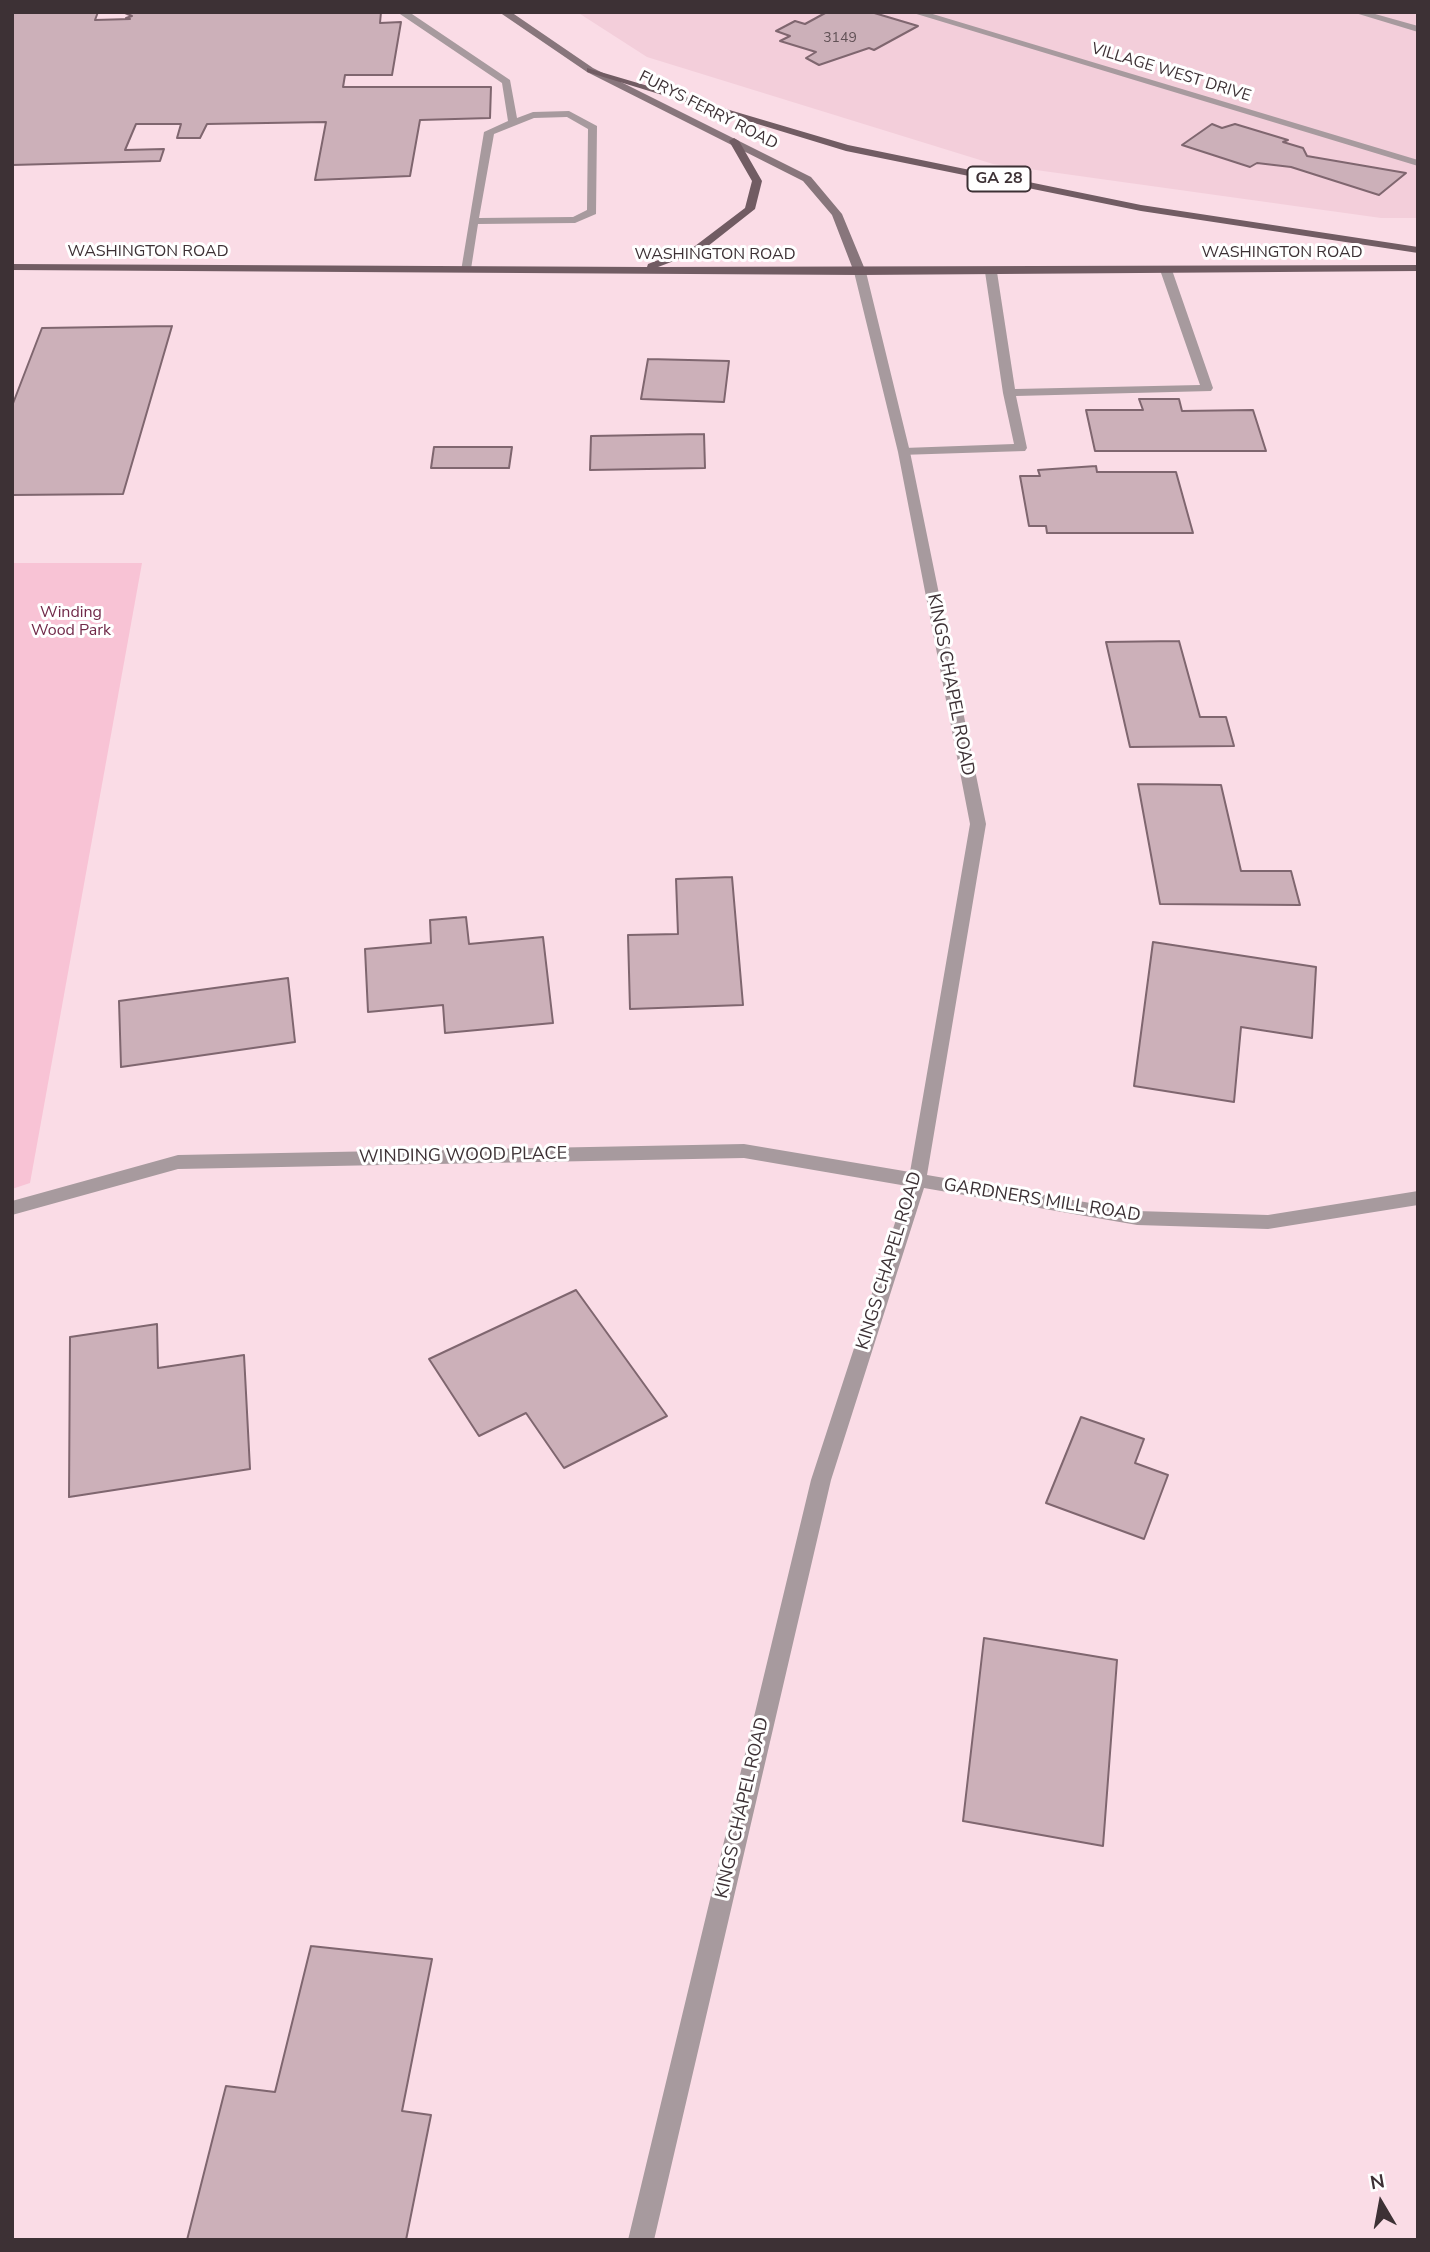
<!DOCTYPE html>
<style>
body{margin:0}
#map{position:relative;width:1430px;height:2252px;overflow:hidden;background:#fadce6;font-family:"Nunito Sans",sans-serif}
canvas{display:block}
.frame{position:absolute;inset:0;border:14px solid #3d3135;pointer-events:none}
.north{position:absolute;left:1346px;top:2168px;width:70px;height:70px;-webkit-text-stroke:5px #fff;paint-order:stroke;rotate:350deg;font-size:19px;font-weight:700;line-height:28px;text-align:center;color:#3d3135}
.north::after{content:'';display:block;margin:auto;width:24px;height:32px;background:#3d3135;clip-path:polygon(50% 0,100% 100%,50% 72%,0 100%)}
</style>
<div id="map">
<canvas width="1430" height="2252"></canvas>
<div class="frame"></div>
<div class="north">N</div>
</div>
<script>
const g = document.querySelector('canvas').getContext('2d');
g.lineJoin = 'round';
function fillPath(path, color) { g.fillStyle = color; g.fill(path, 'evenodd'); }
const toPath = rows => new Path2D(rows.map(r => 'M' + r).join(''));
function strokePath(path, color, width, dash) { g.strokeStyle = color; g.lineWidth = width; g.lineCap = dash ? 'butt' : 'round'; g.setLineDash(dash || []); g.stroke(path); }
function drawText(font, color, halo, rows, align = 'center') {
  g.font = font + ' "Nunito Sans",sans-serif'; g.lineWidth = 6; g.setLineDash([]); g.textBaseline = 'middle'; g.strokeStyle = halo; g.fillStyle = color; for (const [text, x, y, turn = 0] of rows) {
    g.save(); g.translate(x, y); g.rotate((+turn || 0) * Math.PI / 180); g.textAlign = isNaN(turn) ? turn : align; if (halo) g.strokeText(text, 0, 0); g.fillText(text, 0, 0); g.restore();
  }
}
fillPath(toPath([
 [577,12,1418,12,1418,218,1381,218,993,164,647,57]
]), '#f3ceda');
fillPath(toPath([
 [12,563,142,563,30,1183,12,1189]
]), '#f8c3d5');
const building = toPath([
 [12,12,98,12,95,20,130,19,126,18,132,16,125,13,128,12,381,12,380,23,401,22,392,75,345,75,343,87,491,87,490,118,420,120,410,176,315,180,326,122,207,124,200,138,177,138,181,124,136,124,125,150,164,149,160,161,12,165,12,12],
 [827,12,871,12,918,26,874,50,869,48,819,65,806,58,816,52,780,41,790,36,776,31,795,21,805,24,827,12],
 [1212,124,1222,128,1235,124,1288,140,1283,142,1303,148,1307,156,1406,173,1379,195,1291,167,1257,163,1250,167,1182,145,1212,124],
 [172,326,123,494,12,495,12,406,42,328,172,326],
 [648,359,729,361,724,402,641,399,648,359],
 [1139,399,1179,399,1182,411,1253,410,1266,451,1095,451,1086,410,1143,410,1139,399],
 [704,434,705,468,590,470,591,436,704,434],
 [434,447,512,447,509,468,431,468,434,447],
 [1096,466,1097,472,1176,472,1193,533,1047,533,1046,526,1029,526,1020,476,1040,476,1038,470,1096,466],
 [1179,641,1200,717,1226,717,1234,746,1130,747,1106,642,1179,641],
 [1138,784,1221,785,1241,871,1291,871,1300,905,1160,904,1138,784],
 [732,877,743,1005,630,1009,628,935,678,934,676,879,732,877],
 [466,917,469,944,543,937,553,1023,445,1033,443,1005,368,1012,365,949,431,943,430,920,466,917],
 [1153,942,1316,967,1312,1038,1241,1027,1234,1102,1134,1086,1153,942],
 [288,978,295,1042,121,1067,119,1001,288,978],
 [576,1290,667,1416,564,1468,526,1413,479,1436,429,1359,576,1290],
 [157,1324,158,1368,244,1355,250,1469,69,1497,70,1337,157,1324],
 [1081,1417,1144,1439,1135,1463,1168,1475,1144,1539,1046,1503,1081,1417],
 [984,1638,1117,1660,1103,1846,963,1821,984,1638],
 [311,1946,432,1959,402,2111,431,2115,406,2240,187,2240,226,2086,275,2092,311,1946]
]);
fillPath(building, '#ccb0b9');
strokePath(building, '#7f666f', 2);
fillPath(toPath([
 [397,12,409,12,510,80,517,118,533,112,569,111,597,126,596,214,575,223,478,224,471,269,461,271,484,132,508,121,502,83,397,12],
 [567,117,588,129,587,210,573,217,479,218,494,134,534,118,567,117],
 [1166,267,1172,270,1213,388,1211,391,1016,396,1027,448,1025,451,900,455,900,449,904,448,1014,444,1003,393,985,272,991,269,997,272,1015,389,1200,385,1160,270,1166,267]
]), '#a79a9e');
fillPath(toPath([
 [910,12,926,12,1418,160,1418,166,910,12],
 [1352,12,1368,12,1418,26,1418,32,1352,12],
 [860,269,866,272,910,452,986,824,927,1175,1137,1211,1268,1215,1418,1191,1418,1205,1268,1229,1137,1225,924,1188,831,1480,654,2240,628,2240,811,1480,907,1186,744,1158,178,1169,12,1215,12,1201,178,1155,744,1144,910,1172,970,824,898,452,854,272,860,269]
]), '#a79a9e');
fillPath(toPath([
 [499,12,511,12,593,68,811,177,842,214,866,272,864,274,854,272,832,215,803,181,587,72,499,12]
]), '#88767c');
fillPath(toPath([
 [587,68,848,145,1141,205,1418,247,1418,253,1141,211,846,151,587,72,587,68],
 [734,138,739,141,762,181,755,209,703,250,658,267,1418,265,1418,271,860,275,12,270,12,264,647,267,648,264,695,246,745,208,752,181,729,141,734,138]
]), '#715c63');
drawText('14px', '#615156', null, [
 ["3149",840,39]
]);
drawText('16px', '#3d3135', '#fff', [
 ["VILLAGE WEST DRIVE",1171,73,17],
 ["FURYS FERRY ROAD",708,111,27],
 ["WASHINGTON ROAD",148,252],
 ["WASHINGTON ROAD",1282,253],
 ["WASHINGTON ROAD",715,255]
]);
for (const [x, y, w] of [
 [999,179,63]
]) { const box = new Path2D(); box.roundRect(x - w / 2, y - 12.5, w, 25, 5); g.fillStyle = '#fff'; g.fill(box); strokePath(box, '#3d3135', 2); }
drawText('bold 16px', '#3d3135', null, [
 ["GA 28",999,179]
]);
drawText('16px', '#712a49', '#fff', [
 ["Winding",71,613],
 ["Wood Park",71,631]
]);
drawText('18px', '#3d3135', '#fff', [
 ["KINGS CHAPEL ROAD",950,685,79],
 ["WINDING WOOD PLACE",463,1156,-1],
 ["GARDNERS MILL ROAD",1042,1201,9],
 ["KINGS CHAPEL ROAD",890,1261,-73],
 ["KINGS CHAPEL ROAD",743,1808,-77]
]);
</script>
